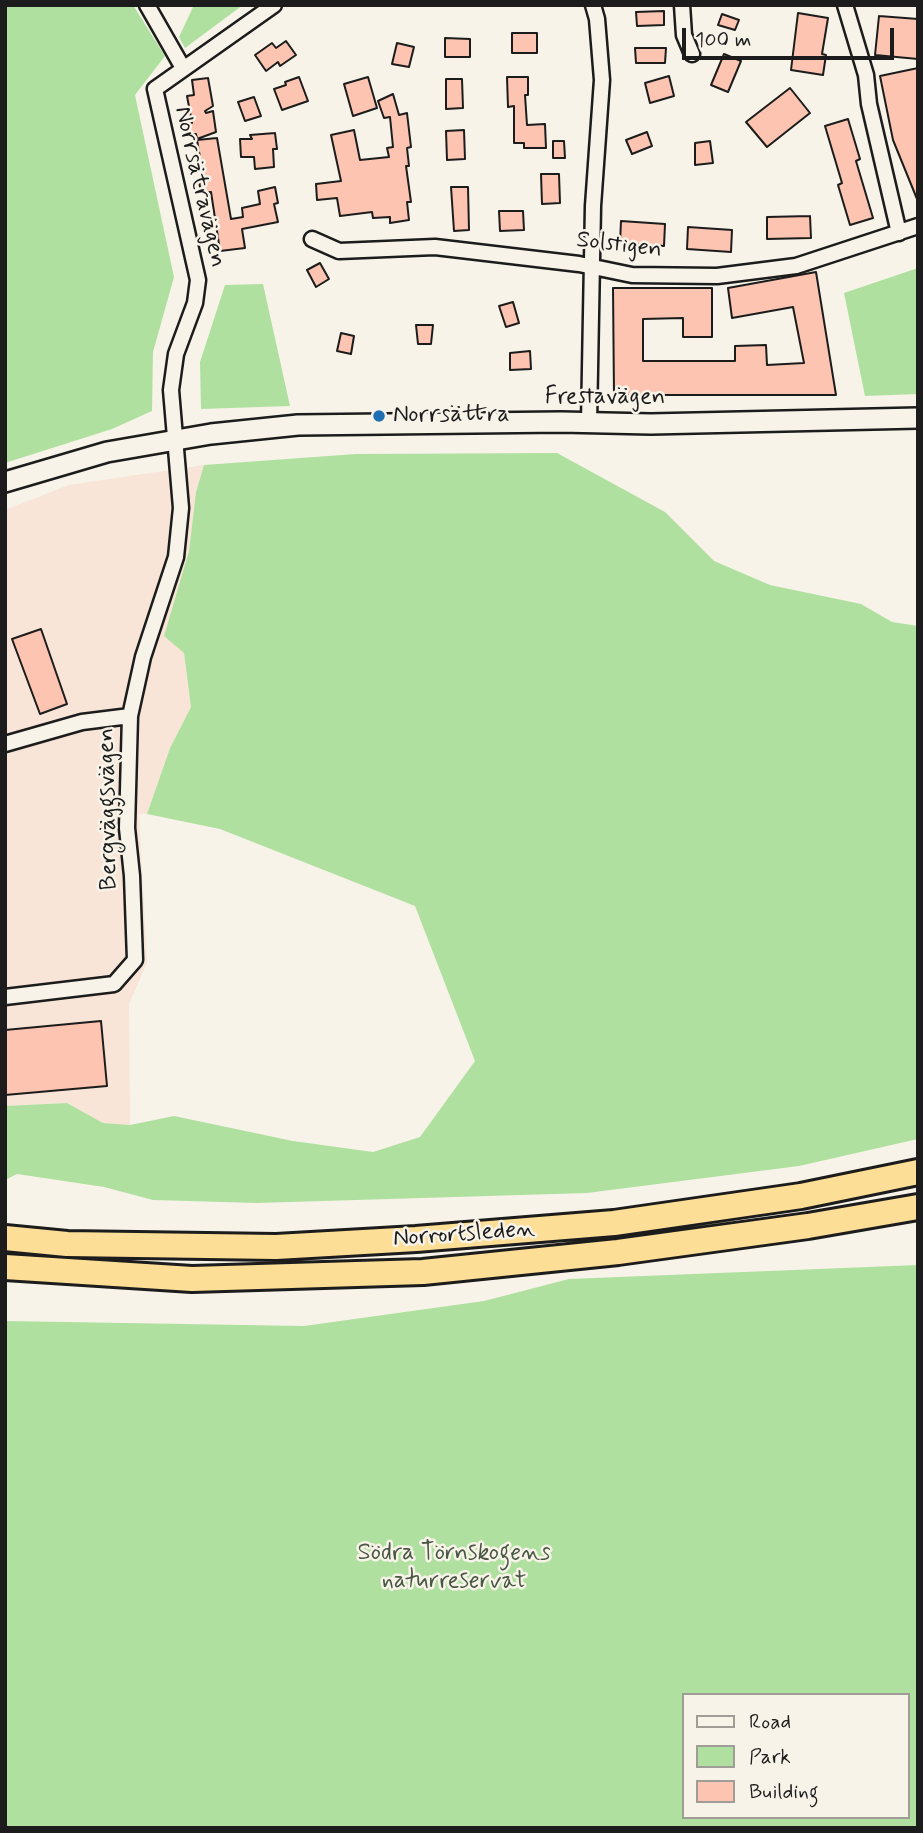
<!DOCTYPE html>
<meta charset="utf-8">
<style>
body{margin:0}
#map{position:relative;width:923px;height:1833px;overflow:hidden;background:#f7f3e8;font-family:Mynerve,sans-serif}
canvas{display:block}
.frame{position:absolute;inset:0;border:7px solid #1c1c1c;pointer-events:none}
.legend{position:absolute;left:682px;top:1693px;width:228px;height:126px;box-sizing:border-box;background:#f7f3e8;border:2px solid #9f9d96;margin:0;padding:9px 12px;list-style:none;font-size:21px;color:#1c1c1c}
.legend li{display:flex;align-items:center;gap:14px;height:35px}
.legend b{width:35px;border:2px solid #9f9d96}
.scale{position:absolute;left:682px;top:28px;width:212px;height:32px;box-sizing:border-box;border:4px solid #1c1c1c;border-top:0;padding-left:9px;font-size:21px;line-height:24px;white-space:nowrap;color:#1c1c1c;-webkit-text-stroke:5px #f7f3e8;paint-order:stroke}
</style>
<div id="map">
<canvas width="923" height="1833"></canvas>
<div class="frame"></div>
<ul class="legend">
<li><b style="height:9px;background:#f7f3e8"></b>Road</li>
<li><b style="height:19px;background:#b0e0a0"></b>Park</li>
<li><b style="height:19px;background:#fcc4b1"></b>Building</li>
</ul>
<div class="scale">100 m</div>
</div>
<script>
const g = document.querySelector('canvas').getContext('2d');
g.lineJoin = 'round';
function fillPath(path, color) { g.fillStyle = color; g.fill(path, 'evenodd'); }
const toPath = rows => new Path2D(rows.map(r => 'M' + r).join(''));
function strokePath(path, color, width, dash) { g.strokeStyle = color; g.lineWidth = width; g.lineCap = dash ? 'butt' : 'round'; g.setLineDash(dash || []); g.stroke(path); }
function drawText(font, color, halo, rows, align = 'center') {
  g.font = font + ' Mynerve,sans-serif'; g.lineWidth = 5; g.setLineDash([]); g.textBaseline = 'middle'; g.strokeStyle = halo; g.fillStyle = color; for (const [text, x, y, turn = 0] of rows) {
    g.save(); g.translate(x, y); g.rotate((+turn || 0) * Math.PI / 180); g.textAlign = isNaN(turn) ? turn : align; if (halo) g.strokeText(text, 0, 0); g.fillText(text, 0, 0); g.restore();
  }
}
fillPath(toPath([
 [204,465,196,492,189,551,164,636,184,653,191,707,170,748,147,814,139,814,147,963,129,1004,130,1125,103,1123,67,1103,5,1106,5,510,69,485]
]), '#f8e5d8');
fillPath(toPath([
 [5,5,133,5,165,56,135,95,174,277,153,352,152,411,112,429,5,463],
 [194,5,243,5,185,48,179,37],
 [918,268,918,394,865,396,844,293],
 [263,284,290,406,201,409,200,362,225,285],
 [557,453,665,512,714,561,770,585,861,604,892,622,918,626,918,1139,799,1166,587,1193,257,1203,153,1200,104,1187,17,1174,5,1180,5,1106,67,1103,103,1123,130,1125,174,1116,293,1141,373,1152,420,1137,475,1061,415,906,220,829,147,814,170,748,191,707,184,653,164,636,189,551,196,492,204,465,356,454],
 [918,1265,918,1828,5,1828,5,1321,304,1326,484,1301,569,1279],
 [683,1695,907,1695,907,1817,683,1817]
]), '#b0e0a0');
strokePath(toPath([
 [5,1826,6,1828]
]), '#578490', 4.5);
const building = toPath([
 [664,11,664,25,637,26,636,12,664,11],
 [798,13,828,18,822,54,826,55,823,75,791,70,798,13],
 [722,14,739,20,735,30,718,25,722,14],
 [879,16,918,19,918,59,875,55,879,16],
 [512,33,537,33,537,53,512,53,512,33],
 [445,38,470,39,470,57,445,57,445,38],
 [286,41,296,55,280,66,278,62,266,71,255,55,272,43,276,48,286,41],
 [397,43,414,47,409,67,392,64,397,43],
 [635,48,666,48,665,63,636,63,635,48],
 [724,54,741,61,728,92,711,85,724,54],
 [918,68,918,199,917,199,893,140,880,76,918,68],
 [669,76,674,96,650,103,645,83,669,76],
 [299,77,308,101,282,110,274,89,286,85,285,82,299,77],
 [368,77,377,108,353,116,344,84,368,77],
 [507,77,528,77,528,95,525,95,527,125,545,124,546,148,524,148,524,143,514,143,514,106,508,107,507,77],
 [208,78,213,106,205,111,206,113,213,111,216,132,197,139,196,134,189,135,186,124,192,123,187,96,194,95,192,80,208,78],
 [446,79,462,79,463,108,446,109,446,79],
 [790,88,810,113,767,147,746,122,790,88],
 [393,94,399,115,407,113,411,147,407,148,409,166,406,166,411,202,407,202,409,220,390,223,390,217,373,218,372,212,340,216,337,198,317,200,316,184,341,181,331,135,354,130,360,160,389,157,387,148,393,147,390,117,384,118,378,101,393,94],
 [254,97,261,116,245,121,238,102,254,97],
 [848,119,860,159,856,161,873,218,850,225,838,185,842,183,825,126,848,119],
 [464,130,465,159,447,160,446,131,464,130],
 [647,132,652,146,632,154,626,140,647,132],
 [275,133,277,149,273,149,274,167,255,169,254,157,241,157,240,139,252,139,250,135,275,133],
 [217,138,231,219,243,217,242,208,260,204,258,191,275,187,278,203,274,204,278,222,242,229,245,248,220,251,211,192,201,193,199,181,204,181,197,140,217,138],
 [553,141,564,141,565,158,553,158,553,141],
 [710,141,713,163,695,165,695,143,710,141],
 [541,174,559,174,560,203,542,204,541,174],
 [451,187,468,187,469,230,454,231,451,187],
 [499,211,523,211,524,230,500,231,499,211],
 [810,216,811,238,767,239,767,217,810,216],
 [621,221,665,224,664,246,620,243,621,221],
 [688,227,732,230,731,252,687,249,688,227],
 [320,263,329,279,316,287,307,270,320,263],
 [816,272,836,395,614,395,613,288,712,288,712,337,683,337,683,318,643,319,643,361,735,361,735,346,766,345,767,365,804,363,793,307,732,318,728,288,816,272],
 [513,302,519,323,506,327,499,306,513,302],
 [416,325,433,325,431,344,418,344,416,325],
 [341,333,354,336,351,354,337,351,341,333],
 [530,351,531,369,510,370,510,353,530,351],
 [41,629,67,704,40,714,12,639,41,629],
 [101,1021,107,1086,5,1095,5,1030,101,1021]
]);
fillPath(building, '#fcc4b1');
strokePath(building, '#1c1c1c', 2);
const street = toPath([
 [147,5,183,68],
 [682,5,684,35,692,54],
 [845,5,866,75,869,104,899,233],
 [312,239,339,251,435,247,579,264,632,275,717,276,796,266,918,226],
 [589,423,593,206,602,80,597,19,593,5],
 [5,744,82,722,130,716],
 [5,997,114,984,135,960,132,876,127,828,130,716,143,657,176,557,181,508,171,390,176,354,195,303,198,280,155,89,274,5]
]);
const secondary = toPath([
 [5,482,107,452,211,434,298,425,561,422,651,424,918,418]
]);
const highway = toPath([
 [5,1238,67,1244,276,1247,416,1239,614,1223,801,1196,918,1172],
 [5,1267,192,1279,423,1272,618,1252,808,1226,918,1207]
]);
strokePath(street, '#1c1c1c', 19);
strokePath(secondary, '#1c1c1c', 24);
strokePath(highway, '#1c1c1c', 30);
strokePath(street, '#f7f3e8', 14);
strokePath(secondary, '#f7f3e8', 19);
strokePath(highway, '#fcde96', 24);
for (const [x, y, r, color] of [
 [379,416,7,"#1f6fb2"]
]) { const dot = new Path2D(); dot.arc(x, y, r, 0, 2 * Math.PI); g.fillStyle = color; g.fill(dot); strokePath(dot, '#f7f3e8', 2.5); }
drawText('24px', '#1c1c1c', '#f7f3e8', [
 ["Norrsätravägen",199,187,77],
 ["Solstigen",619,246,7],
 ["Frestavägen",605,398],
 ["Bergväggsvägen",109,809,-91],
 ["Norrortsleden",464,1235,-4]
]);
drawText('24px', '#1c1c1c', '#f7f3e8', [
 ["Norrsättra",393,416]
], 'left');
drawText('24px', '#485744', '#f7f3e8', [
 ["Södra Törnskogens",454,1554],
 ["naturreservat",454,1582]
]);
</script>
